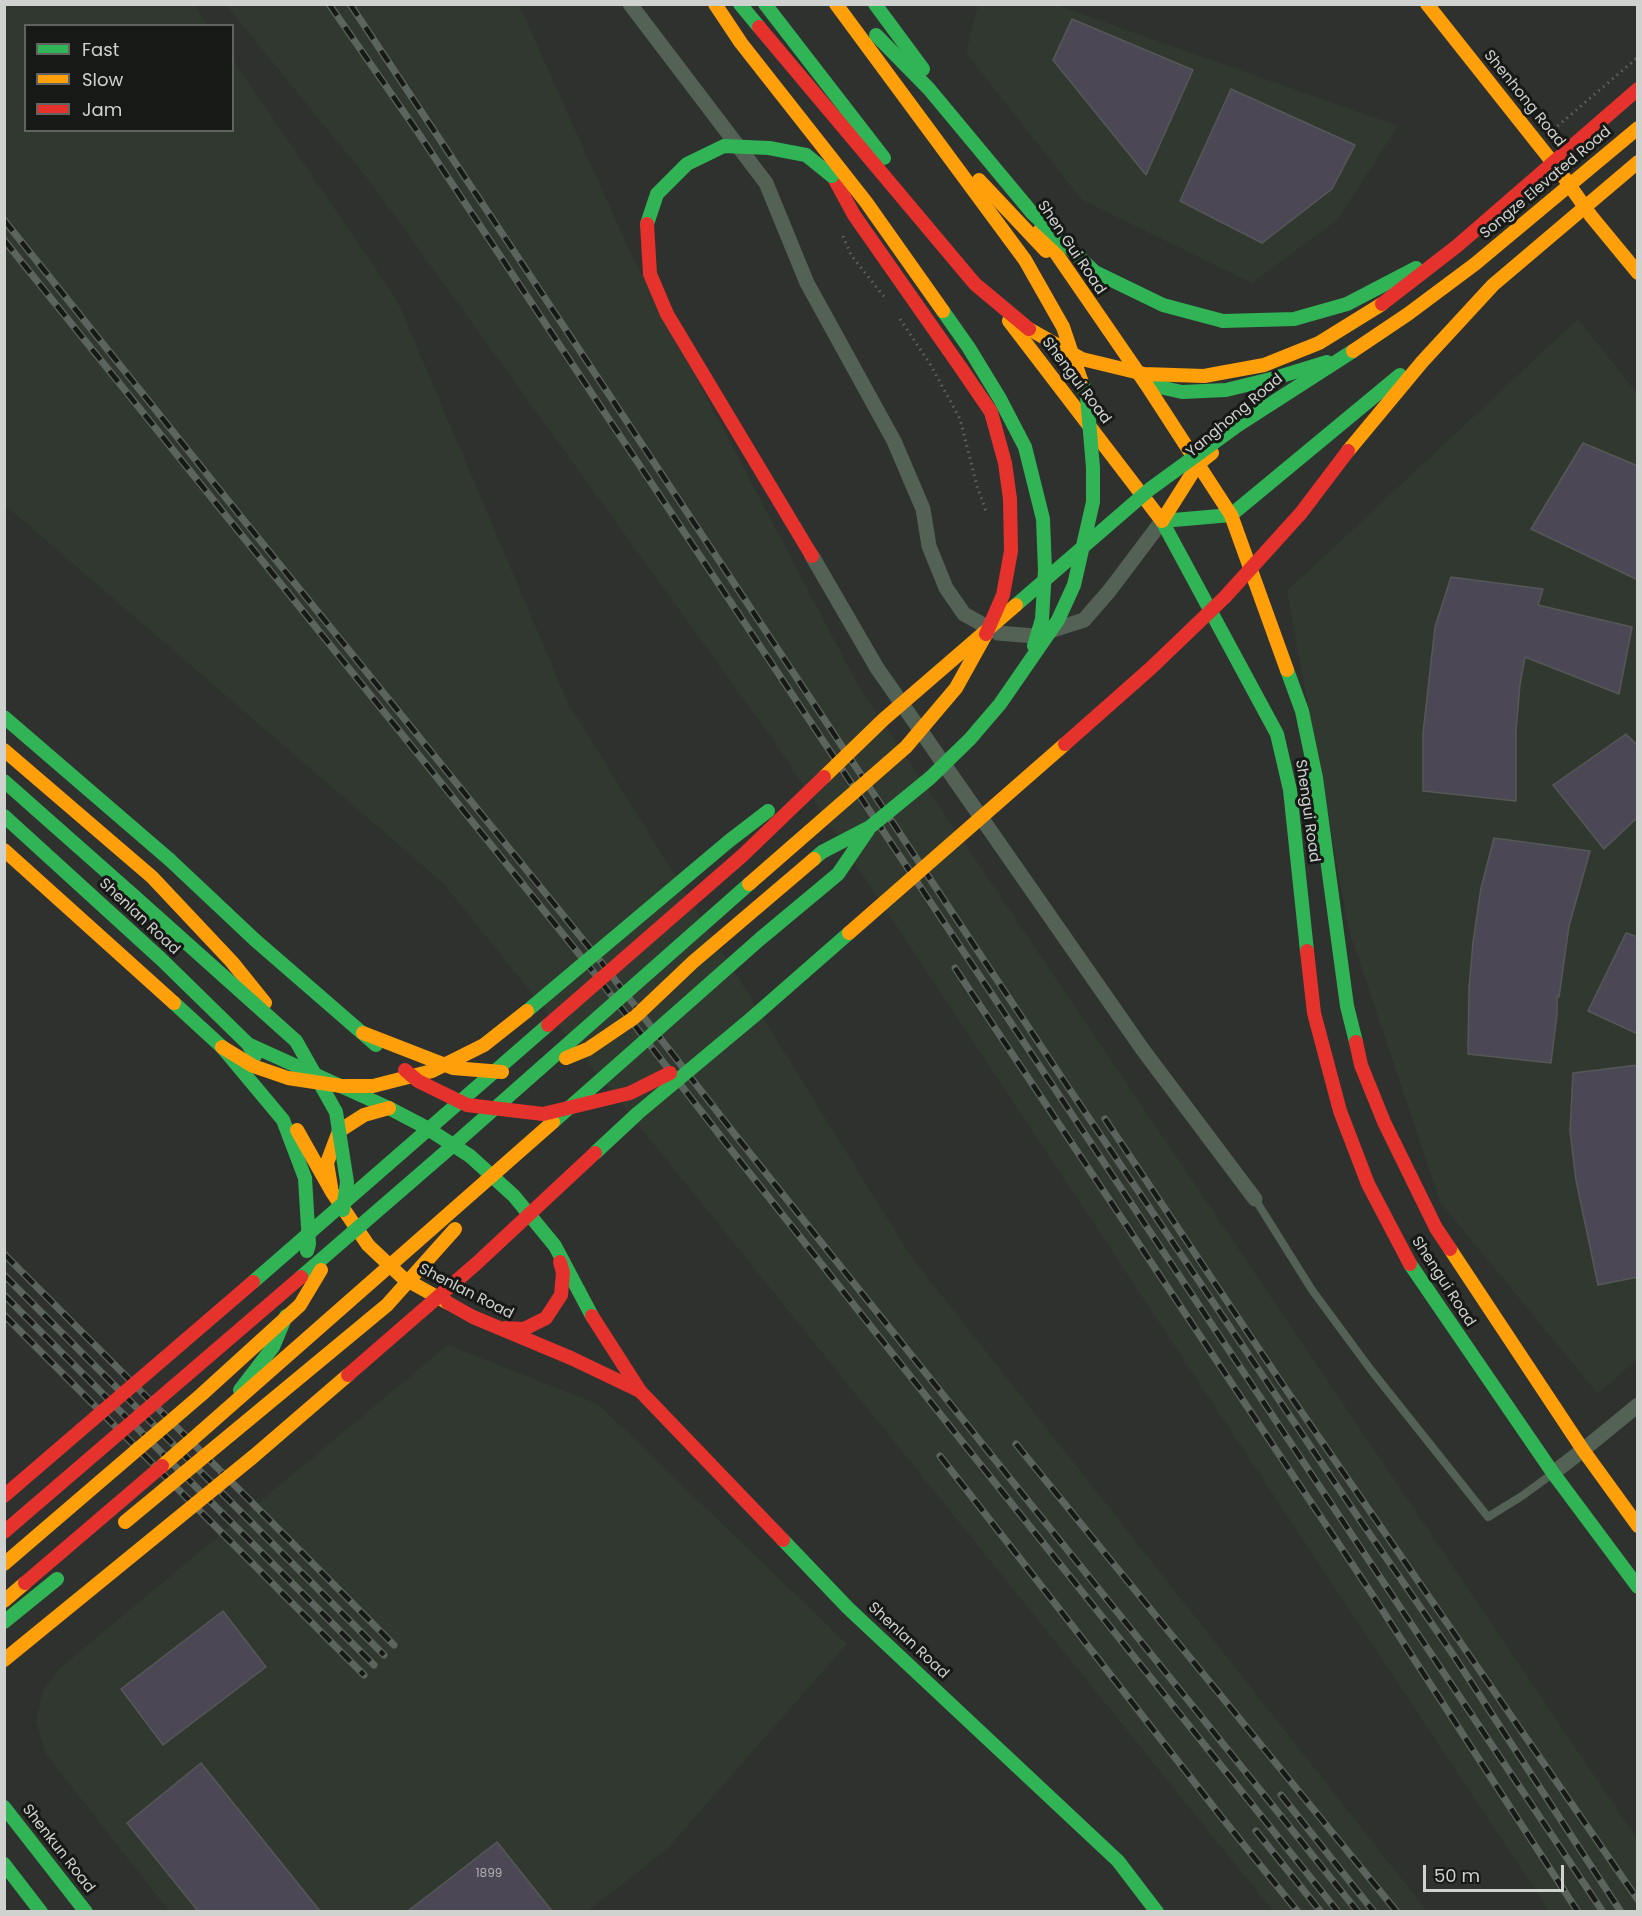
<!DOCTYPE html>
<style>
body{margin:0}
#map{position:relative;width:1642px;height:1916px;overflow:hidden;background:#2f312f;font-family:Poppins,sans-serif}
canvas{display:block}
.frame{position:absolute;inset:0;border:6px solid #cfd2cf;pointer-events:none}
.legend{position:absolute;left:24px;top:24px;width:210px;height:108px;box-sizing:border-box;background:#171917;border:2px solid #616361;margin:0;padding:8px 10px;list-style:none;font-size:18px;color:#cfd2cf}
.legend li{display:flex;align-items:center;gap:12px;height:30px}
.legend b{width:30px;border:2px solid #616361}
.scale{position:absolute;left:1423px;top:1865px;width:141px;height:27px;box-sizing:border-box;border:3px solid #cfd2cf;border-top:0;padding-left:8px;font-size:18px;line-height:21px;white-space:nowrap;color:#cfd2cf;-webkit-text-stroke:4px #171917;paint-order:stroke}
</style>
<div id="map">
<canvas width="1642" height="1916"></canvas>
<div class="frame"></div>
<ul class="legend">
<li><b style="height:8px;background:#30b455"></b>Fast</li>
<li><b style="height:8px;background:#ff9f0a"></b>Slow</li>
<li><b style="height:8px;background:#e5322d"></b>Jam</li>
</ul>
<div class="scale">50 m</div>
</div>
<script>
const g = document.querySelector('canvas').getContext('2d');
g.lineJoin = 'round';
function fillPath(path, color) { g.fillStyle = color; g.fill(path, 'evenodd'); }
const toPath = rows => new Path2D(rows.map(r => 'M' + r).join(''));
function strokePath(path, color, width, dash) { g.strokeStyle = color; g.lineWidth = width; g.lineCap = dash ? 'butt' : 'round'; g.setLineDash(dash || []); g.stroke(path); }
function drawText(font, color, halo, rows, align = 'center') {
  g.font = font + ' Poppins,sans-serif'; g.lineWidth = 6; g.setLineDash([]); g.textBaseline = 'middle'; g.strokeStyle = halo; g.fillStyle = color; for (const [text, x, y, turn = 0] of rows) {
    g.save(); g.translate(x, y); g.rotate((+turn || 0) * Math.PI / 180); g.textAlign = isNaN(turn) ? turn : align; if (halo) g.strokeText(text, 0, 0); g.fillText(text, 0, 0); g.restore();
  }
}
fillPath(toPath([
 [5,5,194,5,208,25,26,26,26,130,232,130,233,60,397,300,568,703,910,1255,1427,1911,1273,1911,443,883,5,505],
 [226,5,519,5,630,252,859,687,1637,1839,1637,1911,1549,1911,776,744,371,183],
 [978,5,1056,5,1398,126,1338,219,1252,283,1082,200,966,53],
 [1578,319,1637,393,1638,1358,1598,1394,1440,1202,1349,931,1287,591],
 [448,1345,598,1404,847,1644,666,1850,588,1911,169,1911,46,1754,36,1721,43,1690,59,1669]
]), '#303830');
const building = toPath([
 [1072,19,1193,70,1146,175,1053,60,1072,19],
 [1231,89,1355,145,1332,189,1262,243,1180,201,1231,89],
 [1583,443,1638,466,1638,580,1531,529,1583,443],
 [1451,577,1543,589,1538,605,1632,627,1619,694,1525,657,1520,684,1516,731,1516,801,1423,791,1423,733,1435,627,1451,577],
 [1626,734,1638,746,1638,817,1604,849,1553,785,1626,734],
 [1494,838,1590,851,1569,926,1559,997,1557,996,1557,1014,1551,1063,1468,1054,1469,988,1473,942,1481,888,1494,838],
 [1626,933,1638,937,1638,1034,1588,1011,1626,933],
 [1638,1065,1638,1277,1598,1285,1576,1180,1570,1131,1573,1073,1638,1065],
 [223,1611,266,1667,163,1745,121,1689,223,1611],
 [201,1763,320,1911,198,1911,127,1823,201,1763],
 [497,1842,552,1911,408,1911,497,1842]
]);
fillPath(building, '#4b4754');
strokePath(building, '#565857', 1.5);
strokePath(toPath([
 [1553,130,1638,57],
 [843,236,851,255,886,299],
 [900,319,930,364,960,419,977,486,986,511]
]), '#5c665d', 3, [1.5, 4.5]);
strokePath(toPath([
 [1255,1199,1312,1290,1371,1370,1488,1517,1522,1496,1552,1474]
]), '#546255', 8);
strokePath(toPath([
 [630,4,766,183,807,283,894,441,923,509,929,546,946,588,964,614,998,633,1034,636,1084,620,1110,590,1162,521],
 [812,556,877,668,1143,1050,1255,1199],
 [1553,1473,1583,1450,1638,1405]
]), '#546255', 15);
strokePath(toPath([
 [740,4,759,27],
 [765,4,884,158],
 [875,4,923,69],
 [1223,321,1294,319,1347,304,1416,268],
 [1146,384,1182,392,1226,390,1275,378,1327,362],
 [1162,521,1277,734,1290,790,1307,951],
 [1162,521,1231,515,1400,375],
 [1287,670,1302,711,1316,778,1347,1006,1356,1042],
 [4,717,170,860],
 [4,781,134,896],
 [4,816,161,959,248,1044,255,1056],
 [174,1003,222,1047,283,1120,305,1178,309,1244,307,1251],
 [248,1044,389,1108,425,1127,470,1156,514,1196,555,1246,592,1316],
 [1410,1264,1553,1473,1638,1587],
 [240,1390,273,1347,286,1316],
 [783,1540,848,1608,1118,1861,1157,1912],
 [4,1807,86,1912],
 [4,1864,41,1912]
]), '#30b455', 14);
strokePath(toPath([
 [1427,4,1561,173,1591,216,1638,273],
 [979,180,1046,251],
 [1040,230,1146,384,1231,515,1287,670],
 [1009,321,1162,521],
 [1162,521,1198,464,1212,453],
 [4,750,152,877,232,962,265,1003],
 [4,850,174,1003],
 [297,1130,332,1192,368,1245,403,1278,448,1303],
 [331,1187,327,1163,339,1131,364,1115,389,1108],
 [1450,1249,1583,1450,1638,1526],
 [4,1601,25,1583]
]), '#ff9f0a', 14);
strokePath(toPath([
 [828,167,854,215,961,368],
 [1307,951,1314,1013,1340,1111,1368,1184,1410,1264],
 [1356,1042,1361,1065,1384,1122,1436,1228,1450,1249],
 [448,1303,473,1317,571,1358,640,1391],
 [592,1316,640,1391,783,1540],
 [505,1328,524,1329,546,1318,561,1295,563,1273,560,1262]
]), '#e5322d', 14);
const rail = toPath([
 [329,4,417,131,1603,1912],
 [350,4,1068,1087,1360,1520,1454,1656,1621,1912],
 [4,220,242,518,601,962,733,1132,996,1461,1358,1912],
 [4,240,591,969,725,1142,956,1434,1338,1912],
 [955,968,1368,1588,1578,1912],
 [1105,1119,1285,1388,1638,1900],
 [4,1254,394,1645],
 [4,1275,384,1655],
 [4,1295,374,1665],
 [4,1315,364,1675],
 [1016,1444,1397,1912],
 [940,1456,1219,1814,1298,1912],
 [1281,1795,1374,1912],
 [1256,1831,1321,1912]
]);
strokePath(rail, '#5c655d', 7);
strokePath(rail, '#171917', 4.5, [14]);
strokePath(toPath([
 [876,35,929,89,1033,214,1095,272,1163,305,1223,321],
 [647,224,657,194,687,164,724,146,769,148,806,155,832,176],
 [943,311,969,348,1000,399,1025,447,1043,519,1045,570,1042,619,1034,646],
 [1016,605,1150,489,1238,425,1353,351],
 [814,859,822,852,870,827,930,778,970,739,1000,704,1058,620,1074,585,1093,502,1093,468,1087,397,1081,380],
 [170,860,255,940,376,1045],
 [134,896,296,1041,336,1112,347,1182,343,1210],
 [527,1011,729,841,768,811],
 [553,1122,760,939,838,874,868,830],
 [595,1153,638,1113,753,1017,849,933],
 [301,1277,450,1148,749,884],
 [253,1282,548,1025],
 [4,1622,57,1579]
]), '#30b455', 14);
strokePath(toPath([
 [715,4,741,43,866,202,943,311],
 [836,4,1025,260,1063,327,1081,380],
 [1029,329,1082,359,1144,374,1204,376,1264,365,1319,343,1382,304],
 [1353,351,1408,314,1475,264,1638,128],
 [1348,451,1422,362,1493,285,1638,162],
 [824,777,884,719,1016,605],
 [749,884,906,747,956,688,986,634],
 [849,933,1065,744],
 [363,1033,453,1068,502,1072],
 [222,1047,253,1066,288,1078,341,1086,373,1086,432,1071,484,1045,527,1011],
 [566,1058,588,1049,635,1017,693,962,814,859],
 [162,1466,553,1122],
 [125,1522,387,1305,455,1229],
 [4,1564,201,1395,300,1305,321,1270],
 [4,1660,254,1456,348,1375]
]), '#ff9f0a', 14);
strokePath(toPath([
 [759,27,975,284,1029,329],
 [647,224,650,274,667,314,812,556],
 [1382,304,1457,246,1638,89],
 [961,368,991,412,1005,463,1010,499,1011,551,1003,595,986,634],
 [1065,744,1151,668,1225,597,1301,513,1348,451],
 [548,1025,743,855,824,777],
 [405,1070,418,1081,467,1105,543,1114,630,1093,670,1073],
 [348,1375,477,1263,595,1153],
 [4,1496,253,1282],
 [4,1532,301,1277],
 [25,1583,162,1466]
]), '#e5322d', 14);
drawText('12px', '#aeafb0', null, [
 ["1899",489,1874]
]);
drawText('15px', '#cfd2cf', '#171917', [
 ["Shenhong Road",1524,99,51],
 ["Songze Elevated Road",1546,183,-40],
 ["Shen Gui Road",1071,248,56],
 ["Shengui Road",1076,381,53],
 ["Yanghong Road",1235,416,-40],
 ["Shengui Road",1307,811,82],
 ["Shenlan Road",139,917,43],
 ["Shengui Road",1443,1282,57],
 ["Shenlan Road",466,1292,27],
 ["Shenlan Road",908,1641,43],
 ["Shenkun Road",58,1849,52]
]);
</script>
